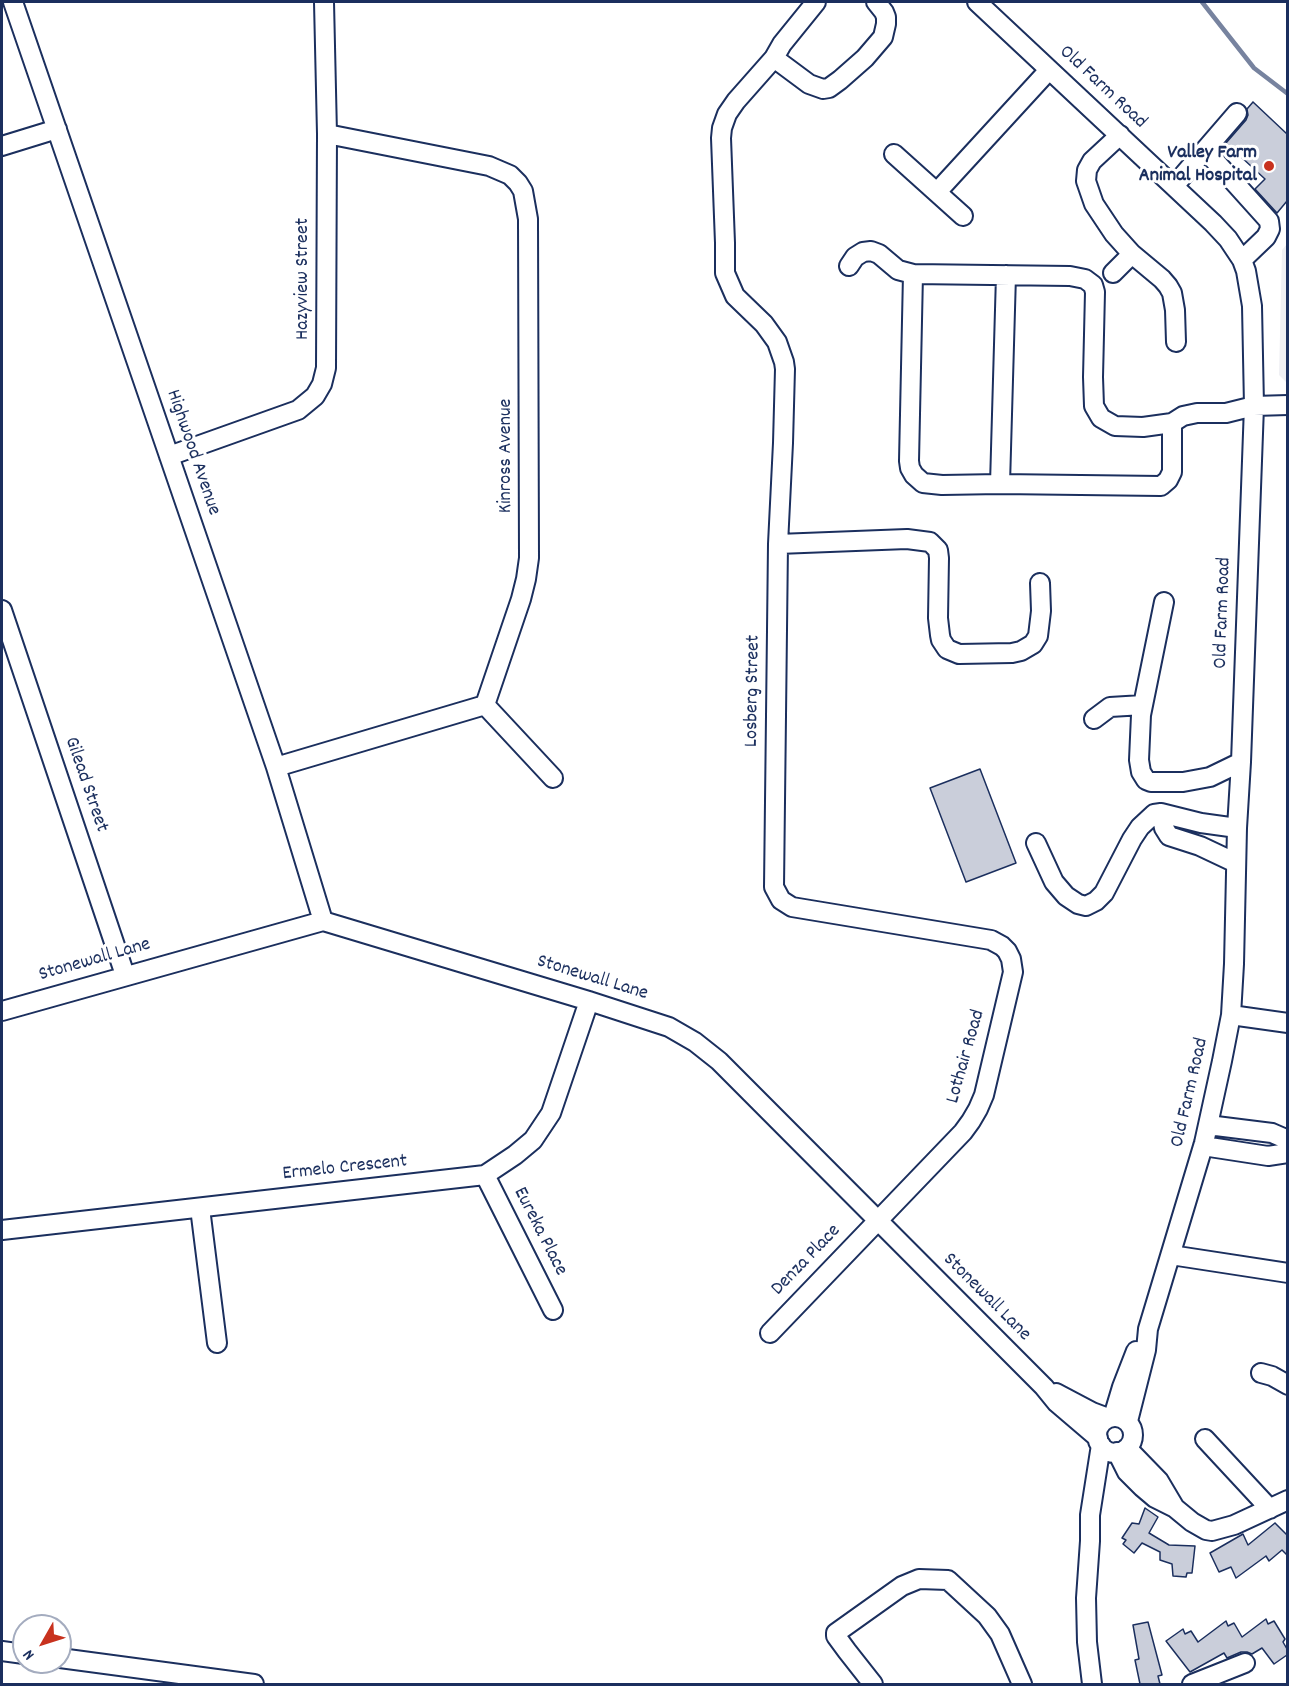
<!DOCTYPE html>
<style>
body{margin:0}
#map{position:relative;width:1289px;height:1686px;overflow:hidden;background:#fff;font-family:Dekko,sans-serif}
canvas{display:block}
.frame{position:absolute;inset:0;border:3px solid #1b2f5e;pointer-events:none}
.north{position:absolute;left:12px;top:1614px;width:60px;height:60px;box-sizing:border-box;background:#fff;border:2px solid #a4acbf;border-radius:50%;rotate:231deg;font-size:16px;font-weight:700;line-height:24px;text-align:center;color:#1b2f5e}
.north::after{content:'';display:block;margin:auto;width:21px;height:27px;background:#c8321e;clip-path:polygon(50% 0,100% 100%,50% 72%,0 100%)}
</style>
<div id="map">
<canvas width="1289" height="1686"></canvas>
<div class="frame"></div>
<div class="north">N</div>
</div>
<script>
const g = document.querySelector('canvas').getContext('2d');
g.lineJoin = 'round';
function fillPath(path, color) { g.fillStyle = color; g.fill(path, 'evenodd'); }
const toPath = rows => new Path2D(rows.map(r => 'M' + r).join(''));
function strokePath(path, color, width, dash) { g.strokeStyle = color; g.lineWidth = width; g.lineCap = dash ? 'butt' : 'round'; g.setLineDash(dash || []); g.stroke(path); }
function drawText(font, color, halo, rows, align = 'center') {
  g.font = font + ' Dekko,sans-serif'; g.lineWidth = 6; g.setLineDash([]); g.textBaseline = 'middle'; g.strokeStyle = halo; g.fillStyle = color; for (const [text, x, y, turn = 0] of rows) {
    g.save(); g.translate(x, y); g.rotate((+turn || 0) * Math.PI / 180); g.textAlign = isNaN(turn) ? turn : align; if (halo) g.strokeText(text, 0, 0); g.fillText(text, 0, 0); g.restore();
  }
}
fillPath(toPath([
 [1287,244,1287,383,1279,375,1282,250]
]), '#eff0f4');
strokePath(toPath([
 [1202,2,1254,68,1288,94]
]), '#77839f', 4.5);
const building = toPath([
 [1253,102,1287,134,1287,201,1277,213,1255,189,1265,179,1226,143,1246,120,1248,115,1247,109,1253,102],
 [980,769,1016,863,966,882,930,788,980,769],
 [1145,1508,1158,1517,1149,1533,1169,1545,1195,1546,1192,1573,1187,1573,1186,1577,1173,1576,1172,1564,1160,1560,1160,1552,1142,1543,1134,1553,1123,1544,1126,1540,1122,1538,1132,1523,1139,1524,1145,1508],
 [1275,1523,1287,1535,1287,1555,1282,1550,1269,1561,1266,1556,1236,1578,1231,1567,1219,1572,1210,1553,1243,1534,1248,1545,1275,1523],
 [1266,1619,1268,1624,1274,1621,1285,1639,1283,1642,1287,1649,1287,1655,1274,1664,1262,1648,1252,1654,1247,1652,1241,1652,1227,1658,1224,1653,1190,1672,1166,1641,1183,1629,1185,1634,1191,1631,1198,1642,1226,1621,1228,1626,1234,1623,1242,1637,1266,1619],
 [1148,1622,1162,1675,1158,1676,1160,1684,1140,1684,1135,1660,1139,1659,1133,1625,1148,1622]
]);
fillPath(building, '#caceda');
strokePath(building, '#1b2f5e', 1.5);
const minor = toPath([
 [13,2,276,767,323,921],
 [816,2,782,44,774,58,809,84,823,89,829,88,840,80,865,58,883,37,886,24,886,17,884,12,876,2],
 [977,2,1213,223,1228,239,1242,260,1246,271,1252,306,1254,406,1241,762,1237,828,1234,964,1231,1015,1222,1061,1204,1143,1148,1329,1146,1350,1128,1421],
 [1120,135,1092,161,1087,170,1086,181,1094,204,1114,234,1132,254,1162,279,1168,286,1172,293,1175,310,1176,342],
 [2,146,57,129],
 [1206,151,1269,221,1270,229,1266,237,1242,260],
 [894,154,963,216],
 [1174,186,1237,113],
 [937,192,1049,70],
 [849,266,855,257,863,252,871,251,879,254,898,270,913,274,1070,276,1085,279,1093,285,1095,292,1093,377,1094,406,1101,418,1115,426,1143,427,1172,423,1183,416,1197,413,1226,413,1254,406,1288,405],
 [1113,273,1132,254],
 [913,274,909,461,910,468,914,475,923,483,942,485,1000,484,1161,486,1168,480,1172,472,1172,423],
 [169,456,298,410,315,396,322,384,326,368,327,134,324,2],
 [1000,484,1006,275],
 [778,544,907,539,930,542,938,550,939,558,938,618,940,635,941,640,947,649,959,654,1012,653,1021,651,1033,644,1038,636,1041,611,1040,583],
 [1164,602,1141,715,1139,760,1141,772,1146,780,1151,782,1183,782,1210,777,1241,762],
 [2,610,125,975],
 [485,705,553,778],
 [1094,719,1110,707,1143,705],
 [276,767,485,705,521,599,526,579,529,558,528,219,523,191,518,183,510,175,489,166,327,134],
 [1161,813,1164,828,1169,836,1200,846,1236,863],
 [1036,843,1054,882,1066,896,1078,904,1086,906,1096,901,1104,893,1132,839,1140,827,1154,814,1161,813,1201,823,1237,828],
 [2,1011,323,921,589,1001,669,1027,695,1042,719,1061,1044,1387,1057,1403,1098,1438],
 [1231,1015,1288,1023],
 [1208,1125,1272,1133,1288,1140],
 [1203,1146,1268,1156,1288,1153],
 [485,1175,553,1310],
 [200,1208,217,1343],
 [2,1230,485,1175,515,1155,533,1140,551,1113,589,1001],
 [1171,1255,1288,1273],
 [770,1333,963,1132,971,1121,978,1109,984,1095,1013,972,1011,959,1007,951,1002,946,991,940,792,907,781,900,774,887,778,544,783,443,785,369,784,362,777,342,764,324,735,296,725,273,725,243,721,138,722,128,727,114,736,101,774,58],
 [1261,1373,1272,1376,1288,1385],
 [1056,1393,1092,1412,1108,1418],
 [1113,1417,1122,1387,1136,1351],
 '1097 1435a18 18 0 1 1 36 0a18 18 0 1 1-36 0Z',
 [1205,1439,1270,1509],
 [1127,1448,1159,1481,1175,1508],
 [1117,1452,1127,1472,1142,1487,1155,1498,1175,1508,1192,1522,1206,1530,1212,1531,1234,1525,1288,1500],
 [2,1651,24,1654],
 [60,1658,254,1684],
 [873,1684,847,1651,836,1636,836,1633,902,1586,919,1579,948,1580,987,1616,1000,1634,1022,1684],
 [1092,1684,1087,1642,1086,1598,1090,1541,1090,1515,1101,1445],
 [1192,1684,1245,1663]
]);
strokePath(minor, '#1b2f5e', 22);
strokePath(minor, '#fff', 18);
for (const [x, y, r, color] of [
 [1269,166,6,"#c8321e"]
]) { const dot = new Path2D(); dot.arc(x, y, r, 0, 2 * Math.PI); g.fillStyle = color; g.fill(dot); strokePath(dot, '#fff', 2); }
drawText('20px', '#1b2f5e', '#fff', [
 ["Old Farm Road",1102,88,43],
 ["Hazyview Street",304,279,-90],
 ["Highwood Avenue",192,453,71],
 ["Kinross Avenue",507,456,-90],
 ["Old Farm Road",1224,613,-88],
 ["Losberg Street",754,691,-89],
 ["Gilead Street",85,785,71],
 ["Stonewall Lane",95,961,-16],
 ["Stonewall Lane",592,979,17],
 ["Lothair Road",967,1057,-74],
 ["Old Farm Road",1191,1093,-77],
 ["Ermelo Crescent",345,1169,-6],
 ["Eureka Place",539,1232,63],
 ["Denza Place",807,1261,-46],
 ["Stonewall Lane",986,1298,45]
]);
drawText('bold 20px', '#1b2f5e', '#fff', [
 ["Valley Farm",1257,154],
 ["Animal Hospital",1257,177]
], 'right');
</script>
